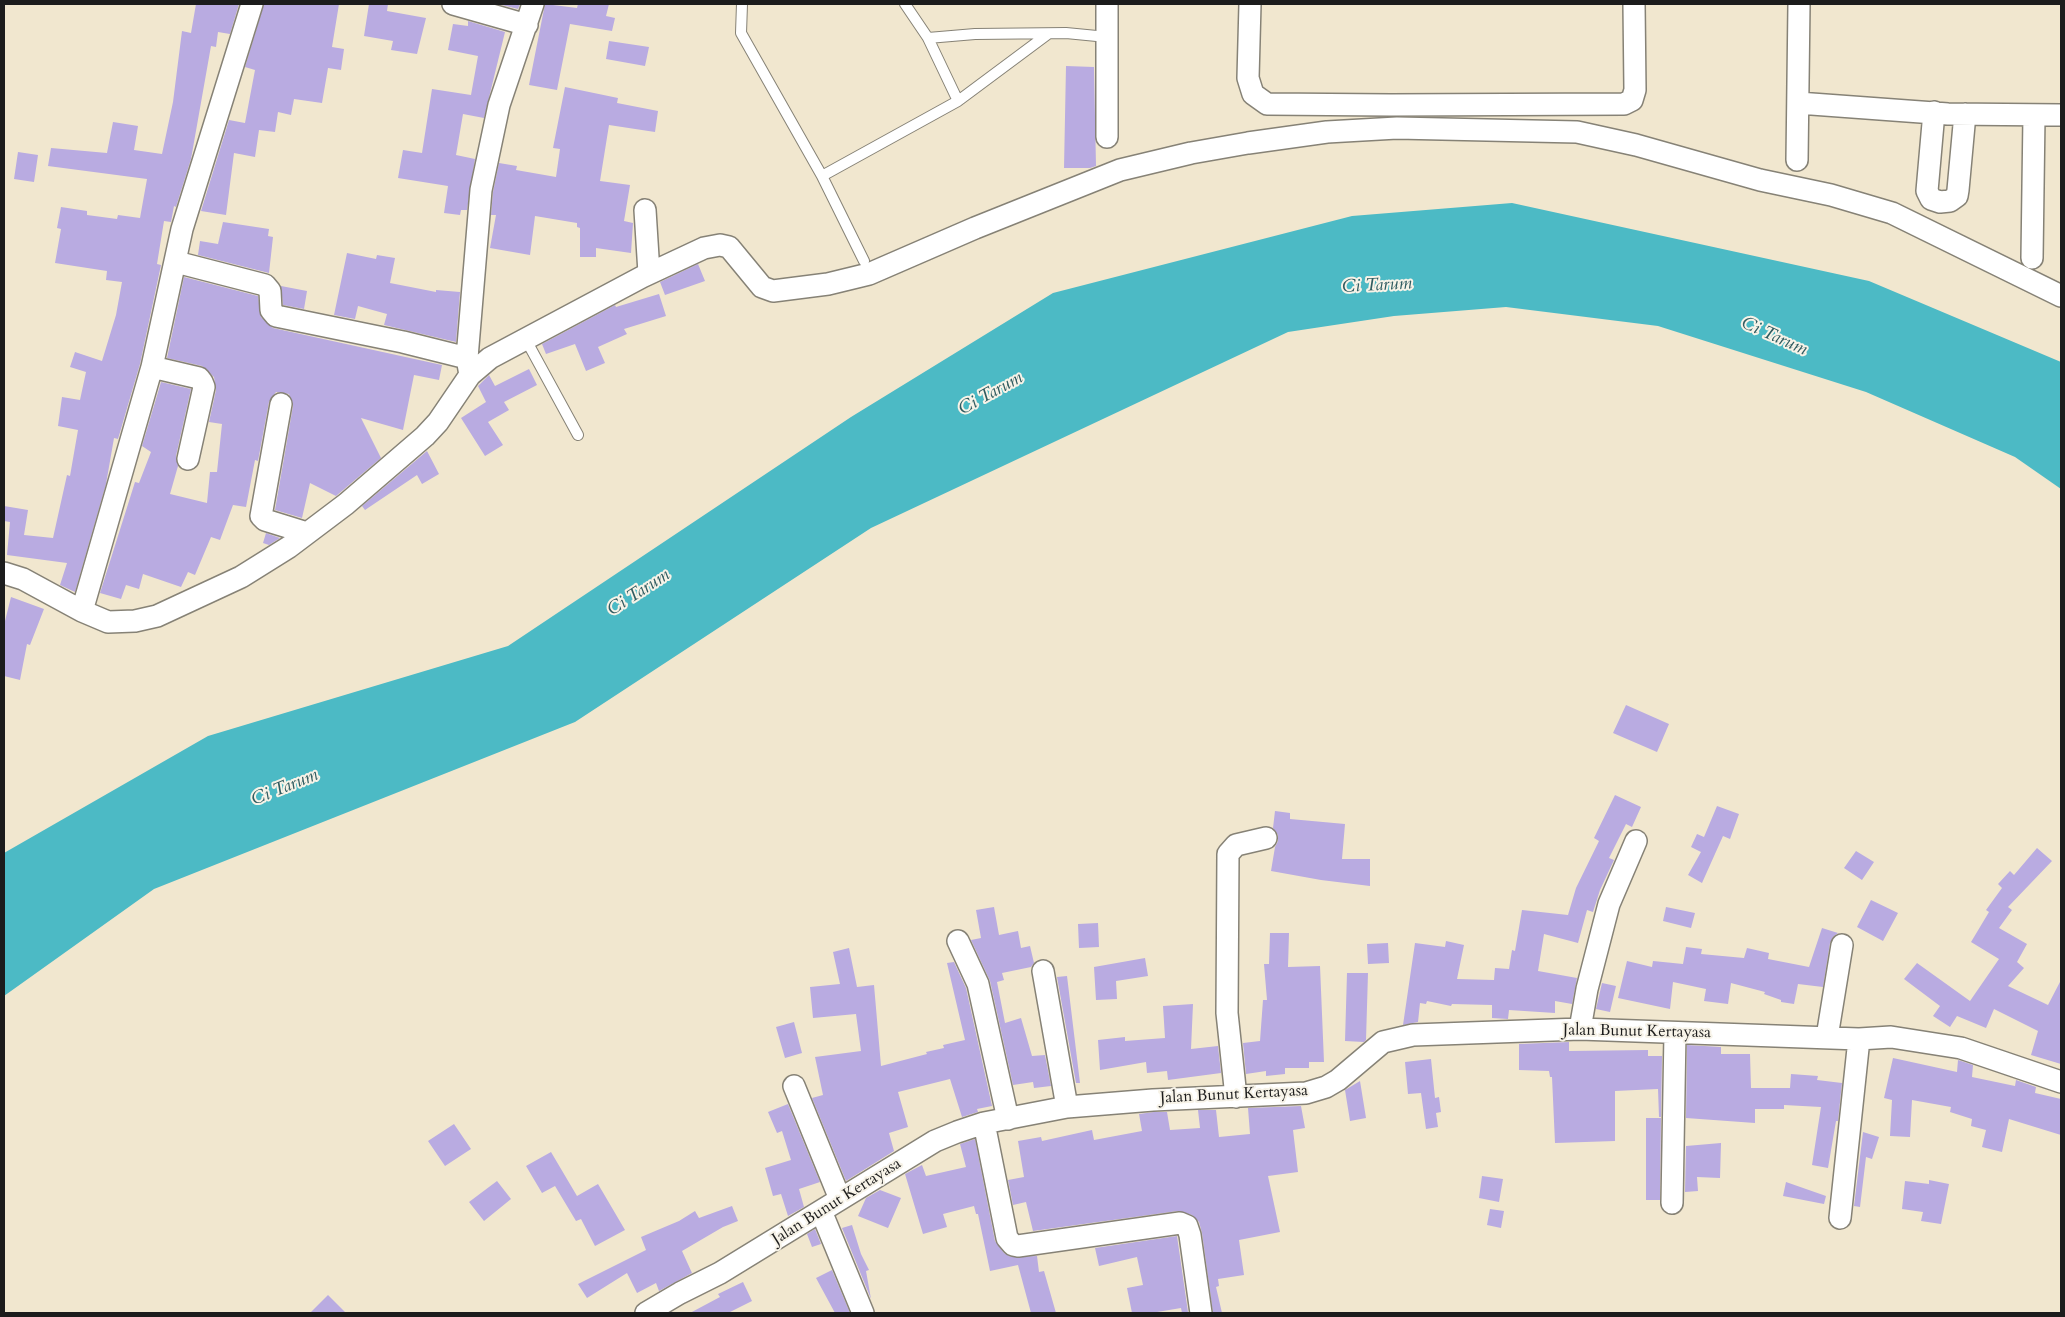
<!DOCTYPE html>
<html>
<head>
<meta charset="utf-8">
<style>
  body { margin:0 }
  #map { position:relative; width:2065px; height:1317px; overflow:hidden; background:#f1e7cf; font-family:Cardo,serif }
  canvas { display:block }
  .frame { position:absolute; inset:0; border:5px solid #1c1c1c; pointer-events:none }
</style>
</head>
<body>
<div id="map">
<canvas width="2065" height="1317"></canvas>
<div class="frame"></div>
</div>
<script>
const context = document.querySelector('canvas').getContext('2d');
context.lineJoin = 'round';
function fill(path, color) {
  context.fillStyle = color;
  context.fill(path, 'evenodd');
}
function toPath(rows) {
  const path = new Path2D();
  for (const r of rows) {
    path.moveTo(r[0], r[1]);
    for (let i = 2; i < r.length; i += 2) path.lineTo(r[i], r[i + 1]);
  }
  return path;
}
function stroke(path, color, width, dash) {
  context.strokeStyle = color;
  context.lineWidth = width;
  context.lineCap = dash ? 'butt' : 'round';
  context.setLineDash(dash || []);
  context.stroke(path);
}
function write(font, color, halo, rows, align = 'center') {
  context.font = font + ' Cardo,serif';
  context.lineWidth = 4;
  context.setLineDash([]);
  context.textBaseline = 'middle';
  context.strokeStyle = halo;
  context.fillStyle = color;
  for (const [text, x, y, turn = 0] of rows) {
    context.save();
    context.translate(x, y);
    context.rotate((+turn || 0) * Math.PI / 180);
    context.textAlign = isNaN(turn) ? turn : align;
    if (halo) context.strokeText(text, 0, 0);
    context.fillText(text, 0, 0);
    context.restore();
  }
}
fill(toPath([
  [1512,203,1869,281,2061,362,2061,489,2015,457,1866,392,1658,326,1506,307,1394,316,1288,332,871,528,575,722,154,889,4,996,4,853,208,736,508,646,851,417,1053,293,1352,216]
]), '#4cbac5');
fill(toPath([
  [196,4,239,4,230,34,218,32,216,47,211,46,191,159,176,207,174,206,171,222,164,221,157,264,161,265,140,364,118,439,114,438,106,484,75,592,60,585,67,563,7,555,10,522,4,521,4,506,28,510,24,535,53,538,67,475,70,476,78,430,58,426,62,397,80,400,86,372,70,367,75,352,102,361,116,315,122,282,106,280,107,271,55,263,61,229,57,228,61,207,87,211,87,215,117,219,118,215,140,218,147,179,48,166,51,148,107,153,113,122,138,126,134,150,162,154,173,102,182,31,191,33],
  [264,4,339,4,332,47,344,49,341,70,328,68,322,103,294,99,291,115,278,112,275,132,259,130,255,157,234,153,226,215,201,211,229,120,245,123,255,70,245,67],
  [369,4,388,4,387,11,426,18,417,54,391,50,393,41,364,36],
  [498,4,520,4,518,9],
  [545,4,577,8,578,4,609,4,606,16,615,18,612,31,570,24,557,90,529,85],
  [468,21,505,32,484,118,463,114,456,155,475,159,467,210,461,210,460,215,444,213,448,186,398,178,403,150,422,153,432,89,471,95,478,56,448,50,453,24,468,26],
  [609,41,649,47,645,66,606,59],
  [1066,66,1094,67,1096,166,1090,168,1064,168],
  [565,87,618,98,617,103,658,111,655,132,609,125,600,181,630,185,624,221,633,223,631,253,596,248,596,257,580,257,580,228,577,227,577,223,535,216,530,255,490,248,496,215,491,215,493,192,499,163,517,166,516,170,556,177,560,149,553,148],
  [18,152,38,155,34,182,14,179],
  [223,222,269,229,268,236,273,237,269,273,198,255,200,241,218,244],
  [347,253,376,259,377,255,395,258,390,283,436,292,436,290,460,292,456,342,384,325,387,314,358,306,355,319,334,315],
  [698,264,705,281,665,295,660,282],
  [184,277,258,296,261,317,273,328,442,365,439,380,414,375,403,430,361,418,381,458,336,496,310,483,302,518,275,510,293,406,289,394,276,392,269,402,258,461,255,460,246,507,233,505,220,540,211,537,195,575,188,572,181,587,143,574,139,589,126,585,121,599,100,593,135,482,139,483,151,452,142,446,161,382,191,389,176,456,178,466,170,494,207,503,210,472,217,472,222,424,209,422,216,390,214,377,202,366,167,358],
  [281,286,307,291,304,309,283,305],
  [659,294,666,316,624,329,627,334,598,347,605,363,586,371,575,344,546,354,542,344,615,305,616,307],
  [529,369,537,385,504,402,509,410,488,422,503,445,485,456,461,418,486,402,478,386,489,375,495,386],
  [427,451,439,474,422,484,417,475,365,510,362,506],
  [266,533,280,538,269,545,263,543],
  [11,597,44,609,30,645,27,644,20,680,4,676,4,625],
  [1626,705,1669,724,1657,752,1613,733],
  [1615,795,1641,807,1632,827,1626,824,1609,858,1614,860,1600,890,1593,912,1587,910,1578,943,1544,934,1538,971,1577,978,1572,1004,1555,1001,1555,1013,1509,1010,1508,1019,1492,1018,1492,1005,1452,1004,1451,1006,1427,1001,1426,1004,1420,1003,1418,1022,1403,1025,1415,943,1445,947,1446,941,1464,945,1457,979,1494,980,1495,968,1509,969,1512,950,1515,951,1522,910,1568,915,1576,888,1599,841,1594,838],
  [1717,806,1739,814,1730,839,1723,836,1702,883,1688,875,1701,852,1691,847,1697,834,1704,837],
  [1275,811,1290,813,1290,819,1345,824,1342,859,1370,859,1370,886,1321,880,1271,871,1275,847,1278,841,1278,835,1273,828],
  [2037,848,2052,861,2008,907,2012,910,1999,928,2027,944,2017,962,2024,968,2008,986,2048,1005,2061,980,2061,1064,2031,1055,2038,1031,1994,1009,1986,1028,1957,1016,1950,1027,1933,1016,1940,1006,1904,979,1917,963,1970,1001,1999,959,1971,942,1989,912,1986,910,2002,888,1998,884,2010,871,2014,875],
  [1856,851,1874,862,1862,880,1844,868],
  [1871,900,1898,913,1883,941,1857,927],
  [994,907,999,935,1018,931,1021,948,1030,946,1034,963,1031,967,1002,973,1004,980,997,982,1005,1023,1021,1018,1032,1056,1045,1055,1051,1086,1034,1088,1033,1082,1013,1085,990,981,971,940,981,938,976,910],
  [1666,907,1695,913,1691,928,1663,921],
  [1098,923,1099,947,1079,948,1078,924],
  [1822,928,1838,933,1833,937,1830,943,1823,987,1798,984,1794,1004,1781,1002,1781,1000,1764,994,1765,992,1731,983,1728,1004,1704,1001,1706,989,1673,982,1670,1009,1618,998,1627,961,1652,967,1653,961,1683,964,1686,947,1702,949,1701,954,1744,958,1747,948,1769,953,1768,959,1809,967],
  [1270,933,1289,933,1288,967,1320,966,1324,1062,1309,1062,1309,1068,1285,1068,1285,1074,1266,1076,1266,1071,1246,1074,1243,1043,1260,1041,1263,1000,1267,1000,1264,964,1269,964],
  [1388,943,1389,963,1368,964,1367,944],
  [849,948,857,987,874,985,881,1066,927,1054,926,1052,944,1048,943,1045,965,1040,947,963,954,962,966,988,992,1106,977,1109,978,1112,962,1117,950,1079,898,1092,908,1127,889,1133,894,1151,846,1181,812,1098,823,1095,815,1057,861,1051,856,1014,813,1018,810,987,840,984,833,952],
  [1145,958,1148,976,1116,981,1117,999,1096,1000,1094,967],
  [1347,973,1368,973,1366,1040,1364,1042,1345,1041],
  [1067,976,1080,1083,1076,1083,1057,977],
  [1602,983,1616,986,1610,1012,1596,1009],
  [1193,1004,1191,1049,1218,1046,1221,1073,1168,1080,1167,1071,1147,1073,1146,1062,1100,1070,1098,1040,1125,1037,1125,1041,1165,1038,1163,1006],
  [794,1022,802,1053,785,1058,776,1027],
  [1569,1042,1569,1051,1648,1050,1648,1056,1662,1056,1661,1117,1659,1117,1658,1089,1615,1091,1615,1141,1555,1143,1552,1077,1550,1077,1549,1071,1519,1070,1519,1044],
  [1687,1045,1721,1047,1721,1054,1750,1054,1751,1088,1790,1088,1791,1074,1818,1076,1817,1080,1842,1083,1838,1121,1836,1121,1828,1168,1812,1165,1821,1107,1784,1105,1784,1109,1755,1109,1755,1123,1686,1118],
  [1893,1058,1957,1072,1958,1060,1973,1065,1972,1077,2015,1086,2016,1080,2036,1087,2035,1093,2061,1099,2061,1135,2009,1119,2002,1152,1982,1147,1986,1130,1971,1126,1972,1119,1950,1112,1951,1107,1912,1100,1910,1137,1890,1136,1892,1100,1884,1098],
  [1431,1059,1435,1098,1439,1097,1441,1112,1436,1113,1438,1127,1426,1129,1421,1093,1408,1094,1405,1062],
  [1360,1081,1366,1118,1350,1121,1345,1090],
  [788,1104,820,1182,799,1189,804,1207,788,1216,781,1194,773,1196,765,1168,791,1160,782,1131,777,1133,768,1112],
  [1301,1106,1305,1128,1293,1130,1298,1172,1268,1176,1280,1232,1239,1240,1244,1275,1218,1279,1219,1286,1216,1287,1222,1313,1213,1313,1202,1233,1199,1222,1192,1215,1178,1211,1033,1231,1026,1202,1013,1205,1008,1180,1024,1177,1018,1141,1041,1137,1042,1141,1092,1130,1094,1140,1142,1131,1139,1114,1154,1112,1167,1112,1170,1130,1200,1128,1198,1110,1216,1110,1219,1137,1250,1134,1248,1108],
  [1646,1118,1661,1118,1660,1200,1646,1200],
  [454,1124,471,1149,445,1166,428,1141],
  [1863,1132,1879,1137,1872,1159,1866,1157,1860,1207,1854,1206],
  [975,1139,995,1241,1004,1253,1011,1257,1037,1256,1039,1272,1044,1271,1056,1313,1031,1313,1018,1265,990,1271,978,1214,976,1214,974,1206,943,1214,947,1227,923,1234,905,1174,922,1165,926,1176,966,1167,960,1144],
  [1721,1143,1720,1178,1697,1177,1698,1191,1685,1192,1686,1146],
  [551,1152,577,1196,598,1184,625,1230,595,1246,581,1219,576,1221,555,1186,542,1193,526,1166],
  [1482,1176,1503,1179,1499,1202,1479,1198],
  [1929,1180,1949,1184,1941,1224,1921,1221,1923,1212,1902,1209,1905,1181,1929,1184],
  [497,1181,511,1199,484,1221,469,1202],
  [1786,1182,1826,1196,1824,1204,1783,1196],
  [880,1190,901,1198,888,1228,858,1216,866,1198],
  [732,1206,738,1221,723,1227,682,1251,692,1273,659,1291,656,1283,637,1293,627,1273,587,1298,578,1284,646,1250,641,1237,679,1221,695,1211,699,1218],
  [1490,1209,1504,1211,1501,1228,1487,1225],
  [852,1225,861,1254,869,1270,866,1271,871,1299,842,1228],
  [815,1229,821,1244,812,1247,807,1234],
  [1177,1236,1188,1312,1182,1313,1181,1308,1151,1313,1132,1313,1127,1288,1143,1285,1137,1257,1099,1266,1095,1248],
  [832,1270,850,1313,835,1313,816,1278],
  [743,1282,752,1301,728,1313,690,1313,720,1297,718,1294],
  [328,1295,346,1313,310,1313]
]), '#b9abe1');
const lane = toPath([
  [742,4,741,33,822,176,864,261],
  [905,4,928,38,958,101],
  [928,38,975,34,1066,33,1107,37],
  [822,176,958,101,1048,34],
  [525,338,578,435]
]);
const street = toPath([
  [453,4,527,25],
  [1107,4,1107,137],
  [1250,4,1248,78,1253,94,1267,104,1391,105,1624,104,1632,100,1635,90,1634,4],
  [1798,103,1948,114,2061,115],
  [1934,112,1927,191,1931,199,1940,202,1950,201,1957,196,1958,190,1965,114],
  [1797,160,1799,4],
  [645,210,649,273],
  [2032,258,2034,116],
  [176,262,265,285,270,291,271,310,276,316,403,342,467,358],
  [152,367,199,378,202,382,204,387,188,459],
  [470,375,467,358,481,190,499,105,533,4],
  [281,404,261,516,265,520,307,533],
  [4,573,23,579,82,611,108,622,135,621,157,616,241,577,289,547,346,504,425,436,438,422,470,375,490,358,642,277,704,248,720,245,729,247,762,287,773,291,828,284,869,274,975,228,1120,170,1191,153,1248,143,1327,132,1397,128,1577,132,1636,145,1760,180,1831,195,1892,213,2061,296],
  [82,611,152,367,182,229,252,4],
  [958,941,978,984,1008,1119],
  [1043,971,1067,1107],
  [1580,1029,1587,989,1609,904,1636,841],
  [1827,1037,1842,945],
  [794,1086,840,1199],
  [1236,1097,1227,1013,1228,854,1236,845,1266,838],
  [984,1123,1007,1238,1013,1245,1018,1246,1180,1223,1187,1226,1190,1235,1201,1313],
  [1672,1203,1675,1033],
  [821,1211,863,1313],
  [1840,1218,1859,1039],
  [646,1313,680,1293,720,1273,935,1141,957,1132,984,1123,1067,1107,1153,1100,1306,1093,1326,1087,1338,1080,1383,1042,1413,1035,1580,1029,1859,1039,1891,1037,1961,1048,2061,1082]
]);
stroke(lane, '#868276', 12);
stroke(street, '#868276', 24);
stroke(lane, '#fff', 10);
stroke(street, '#fff', 21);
write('16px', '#1c1c1c', '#f7f3e8', [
  ["Jalan Bunut Kertayasa",1637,1032,1],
  ["Jalan Bunut Kertayasa",1234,1095,-3],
  ["Jalan Bunut Kertayasa",837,1202,-32]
]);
write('italic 18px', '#2f5b60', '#f7f3e8', [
  ["Ci Tarum",1377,286,-3],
  ["Ci Tarum",1774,337,24],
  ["Ci Tarum",991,394,-29],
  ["Ci Tarum",639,593,-33],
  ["Ci Tarum",285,788,-22]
]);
</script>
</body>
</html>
